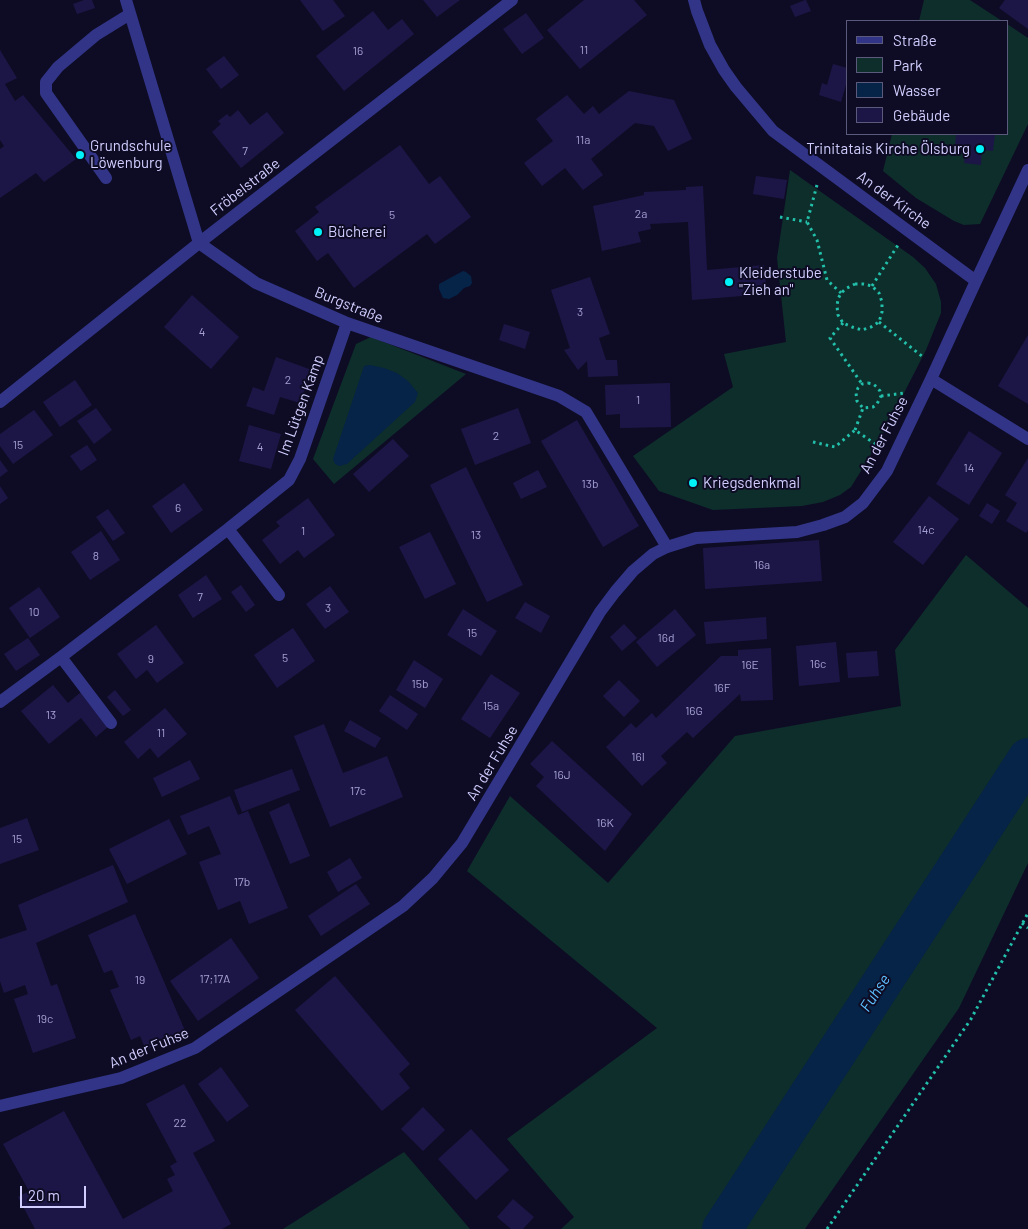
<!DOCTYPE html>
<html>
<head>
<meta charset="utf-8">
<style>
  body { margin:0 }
  #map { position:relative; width:1028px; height:1229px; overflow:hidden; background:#0e0c24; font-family:Barlow,sans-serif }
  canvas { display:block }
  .legend { position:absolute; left:846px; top:20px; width:162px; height:115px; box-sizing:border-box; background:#0e0c24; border:1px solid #5c5a7c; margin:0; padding:6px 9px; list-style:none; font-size:15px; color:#d1ceff }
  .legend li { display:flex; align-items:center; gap:10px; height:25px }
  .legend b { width:25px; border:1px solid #5c5a7c }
  .scale { position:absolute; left:20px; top:1186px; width:66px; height:22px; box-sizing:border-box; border:2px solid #d1ceff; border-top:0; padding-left:6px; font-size:15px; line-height:18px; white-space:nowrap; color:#d1ceff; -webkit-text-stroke:4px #0e0c24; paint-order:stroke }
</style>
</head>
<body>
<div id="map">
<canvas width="1028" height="1229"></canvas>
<ul class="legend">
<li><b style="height:6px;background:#323488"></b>Straße</li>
<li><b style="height:14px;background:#0e2e2b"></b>Park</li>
<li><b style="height:14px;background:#062348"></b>Wasser</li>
<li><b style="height:14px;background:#1c1647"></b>Gebäude</li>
</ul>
<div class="scale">20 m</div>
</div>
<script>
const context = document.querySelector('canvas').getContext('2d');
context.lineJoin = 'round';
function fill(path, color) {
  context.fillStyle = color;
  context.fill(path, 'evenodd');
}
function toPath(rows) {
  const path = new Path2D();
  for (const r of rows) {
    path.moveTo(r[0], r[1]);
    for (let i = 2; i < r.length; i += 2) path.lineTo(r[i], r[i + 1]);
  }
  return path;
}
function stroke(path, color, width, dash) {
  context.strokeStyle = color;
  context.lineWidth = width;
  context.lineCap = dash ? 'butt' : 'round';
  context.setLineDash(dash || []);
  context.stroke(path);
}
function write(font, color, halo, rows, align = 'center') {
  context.font = font + ' Barlow,sans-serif';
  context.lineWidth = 4;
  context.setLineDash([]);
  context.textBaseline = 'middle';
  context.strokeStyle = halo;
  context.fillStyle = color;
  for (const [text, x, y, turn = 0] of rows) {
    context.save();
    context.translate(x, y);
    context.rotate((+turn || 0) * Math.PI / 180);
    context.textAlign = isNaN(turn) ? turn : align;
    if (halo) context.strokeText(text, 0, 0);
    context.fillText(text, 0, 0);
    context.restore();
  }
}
fill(toPath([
  [924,0,970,0,1002,21,919,21],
  [1007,24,1028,38,1028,124,980,224,964,225,954,221,916,198,883,171,892,134,1007,134],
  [790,170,913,257,925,268,936,284,941,302,941,313,926,350,880,440,851,487,840,495,823,502,802,506,713,510,659,491,633,456,733,387,724,354,786,342,777,258],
  [371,337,466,374,334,484,313,459,356,344],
  [966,555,1028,608,1028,863,959,1008,805,1229,561,1229,574,1217,507,1139,657,1028,467,871,510,796,608,883,735,736,901,706,895,650],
  [404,1152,470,1229,283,1229]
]), '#0e2e2b');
fill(toPath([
  [463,271,466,272,471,276,472,283,470,286,464,288,457,295,449,299,443,298,439,289,439,284],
  [370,365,384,368,397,373,408,381,418,393,415,402,347,464,339,466,335,464,333,459,364,366]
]), '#062348');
stroke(toPath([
  [722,1229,1028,758]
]), '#062348', 40);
fill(toPath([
  [84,0,92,0,95,8,77,14,73,4],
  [300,0,333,0,345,16,323,31],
  [423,0,460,0,437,17],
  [584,0,634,0,647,15,580,69,547,30],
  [805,0,806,0,811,11,795,17,790,6],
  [1005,0,1028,0,1028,29,999,8],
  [373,11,388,30,402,19,414,34,344,91,316,56],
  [526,13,544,38,522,54,503,29],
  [0,50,17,78,5,84,15,101,23,95,76,159,44,182,36,173,0,198,0,149,4,146,0,140],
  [224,56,239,75,221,89,206,69],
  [833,64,847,68,847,81,841,102,819,95,822,83,827,85],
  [629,91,674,100,692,139,668,151,654,126,635,123,591,159,603,175,583,190,565,168,542,186,524,163,553,141,536,119,567,95,584,114,593,106,599,114],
  [238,110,250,125,267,112,284,133,241,168,212,132,221,124,218,121,227,114,230,117],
  [956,134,995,134,993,151,982,150,981,165,964,163,966,148,955,147],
  [400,145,429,184,440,176,471,217,435,244,427,234,354,288,328,253,317,261,295,231,319,212,315,207],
  [756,176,787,180,784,199,753,194],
  [703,186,707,270,764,265,767,294,692,300,688,222,650,224,651,229,638,232,641,242,602,251,593,206,644,195,644,192,686,190,686,187],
  [590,277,610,334,599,338,606,360,617,360,618,376,588,377,587,361,578,370,564,350,570,348,551,290],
  [192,295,239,337,211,369,164,327],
  [504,324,530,332,525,349,499,340],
  [1028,335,1028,404,998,386],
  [276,357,312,370,300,403,280,397,274,415,246,406,253,387,264,391],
  [75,380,92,405,60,427,43,402],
  [670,383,671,427,620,428,620,414,606,415,605,385],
  [96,408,112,430,94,444,77,421],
  [518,408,531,443,475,465,461,429],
  [34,410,53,435,13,464,0,446,0,434],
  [577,420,639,526,603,547,541,441],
  [249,425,281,434,271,469,239,461],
  [969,431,1002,453,969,505,936,484],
  [393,439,409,456,369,492,353,474],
  [87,445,97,460,81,471,70,456],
  [1028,458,1028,530,1026,533,1006,521,1017,503,1005,495],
  [0,460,8,471,0,477],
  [466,467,523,585,487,602,430,485],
  [538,470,547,487,521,499,513,483],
  [184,483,203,510,171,533,152,506],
  [0,486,8,498,0,504],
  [929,496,959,519,923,565,893,542],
  [308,498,335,535,304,558,298,550,280,564,262,540,280,526,276,522],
  [987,503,1000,511,992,524,979,516],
  [108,509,125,533,113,541,96,517],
  [101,531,120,560,90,580,71,552],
  [430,532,456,584,425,599,399,547],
  [819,540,822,581,705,589,703,548],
  [206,575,222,599,193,618,178,595],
  [241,585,255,605,246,612,231,592],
  [330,586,349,612,325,629,306,604],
  [39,587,60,617,30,638,9,608],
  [525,602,550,616,541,633,515,618],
  [463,609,497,631,481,656,447,635],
  [675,609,696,635,657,667,636,642],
  [766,617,767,639,706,644,704,622],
  [624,624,637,638,622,651,610,637],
  [156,625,184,663,157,683,147,670,136,679,117,654],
  [293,628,315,661,277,688,254,655],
  [28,638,40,655,16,671,4,654],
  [836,642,840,682,799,686,796,646],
  [771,648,773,700,741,701,740,694,693,738,687,732,661,756,667,763,642,786,606,747,631,723,636,728,652,713,656,718,721,656,738,656,738,650],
  [877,651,879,676,848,678,846,653],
  [414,660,443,679,425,708,396,690],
  [491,674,520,693,490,738,461,719],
  [619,680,640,701,624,717,603,696],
  [53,685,68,703,81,692,109,726,96,737,81,718,49,744,21,711],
  [115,690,131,710,123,716,107,697],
  [390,695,418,714,407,730,379,711],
  [165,708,187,734,158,758,150,748,138,759,124,742],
  [350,720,381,738,375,748,344,731],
  [324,724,343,773,387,756,403,797,330,827,294,736],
  [552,741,632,814,605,851,536,786,544,777,530,764],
  [190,760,200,779,162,797,153,778],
  [292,769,300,790,242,812,234,790],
  [230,796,238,815,248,811,288,908,249,924,240,901,218,910,199,862,221,854,209,826,188,835,180,816],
  [289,803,310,856,290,864,269,812],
  [27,818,39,850,0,864,0,828],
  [169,819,187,854,127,884,109,849],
  [350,858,362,878,338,892,327,872],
  [113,865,128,902,36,943,51,986,57,984,76,1038,33,1053,14,999,28,994,25,985,4,993,0,981,0,939,27,930,18,905],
  [356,884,370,904,321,936,308,916],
  [135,914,186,1033,146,1050,140,1036,131,1040,110,990,119,987,112,970,104,973,88,935],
  [231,938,259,978,198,1021,170,981],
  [335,976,410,1064,399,1074,410,1088,382,1111,295,1010],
  [221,1067,249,1106,227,1122,198,1084],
  [184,1084,215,1141,193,1153,231,1224,222,1229,35,1229,18,1197,29,1191,3,1144,64,1111,123,1219,173,1191,167,1179,175,1175,170,1166,177,1162,146,1104],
  [423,1107,445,1130,423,1151,401,1129],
  [471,1129,509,1170,476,1200,438,1159],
  [513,1199,534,1217,523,1229,511,1229,497,1217]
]), '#1c1647');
stroke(toPath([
  [817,185,807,222,817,240,827,280,841,293],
  [780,217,807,222],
  [855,284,863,284,872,286,879,293,882,302,882,312,879,322,871,327,862,330,852,327,843,323,838,315,837,306,838,299,841,293,847,288,855,284],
  [872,286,898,245],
  [879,322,923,357],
  [843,323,830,338,862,384],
  [868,383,873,384,877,387,880,391,881,396,877,404,873,407,863,408,857,401,856,393,858,388,862,384,868,383],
  [881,396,905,393],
  [855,430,863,408],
  [813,442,835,447,855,430,881,448],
  [1022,923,1028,928],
  [827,1229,971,1019,1028,913]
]), '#22c0ab', 3, [2.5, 4]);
stroke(toPath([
  [126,0,199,243,256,283,347,323,559,396,586,412,667,547],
  [694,0,697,11,710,45,724,70,736,87,773,131,976,281],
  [106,178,46,93,46,82,58,67,96,35,130,14],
  [931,379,1028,439],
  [0,402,199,243,512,0],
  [228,529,279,595],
  [61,657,111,723],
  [0,702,61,657,228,529,289,480,300,459,347,323],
  [0,1106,121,1078,195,1048,403,906,433,878,462,843,600,612,615,592,633,571,653,554,667,547,696,538,797,532,823,525,845,517,863,503,887,471,931,379,976,281,1028,170]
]), '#323488', 12);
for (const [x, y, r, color] of [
  [980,149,5,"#00f2f9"],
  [80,155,5,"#00f2f9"],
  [318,232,5,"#00f2f9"],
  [729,282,5,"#00f2f9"],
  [693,483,5,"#00f2f9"]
]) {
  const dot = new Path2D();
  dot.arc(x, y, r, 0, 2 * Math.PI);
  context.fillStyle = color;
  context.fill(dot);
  stroke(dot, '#0e0c24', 2);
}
write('12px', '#a4a0d1', null, [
  ["11",584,50],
  ["16",358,51],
  ["11a",583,140],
  ["7",245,151],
  ["2a",641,214],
  ["5",392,215],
  ["3",580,312],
  ["4",202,332],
  ["2",288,380],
  ["1",638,400],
  ["2",496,436],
  ["15",18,445],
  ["4",260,447],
  ["14",969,468],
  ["13b",590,484],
  ["6",178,508],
  ["14c",926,530],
  ["1",303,531],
  ["13",476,535],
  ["8",96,556],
  ["16a",762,565],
  ["7",200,597],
  ["3",328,608],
  ["10",34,612],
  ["15",472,633],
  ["16d",666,638],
  ["5",285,658],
  ["9",151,659],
  ["16c",818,664],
  ["16E",750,665],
  ["15b",420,684],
  ["16F",722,688],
  ["15a",491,706],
  ["16G",694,711],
  ["13",51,715],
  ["11",161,733],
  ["16I",638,757],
  ["16J",562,775],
  ["17c",358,791],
  ["16K",605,823],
  ["15",17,839],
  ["17b",242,882],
  ["17;17A",215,979],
  ["19",140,980],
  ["19c",45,1019],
  ["22",180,1123]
]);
write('15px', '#d1ceff', '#0e0c24', [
  ["Grundschule",90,146],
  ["Löwenburg",90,163],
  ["Trinitatais Kirche Ölsburg",970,149,"right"],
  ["Bücherei",328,232],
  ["Kleiderstube",739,273],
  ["\"Zieh an\"",739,290],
  ["Kriegsdenkmal",703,483]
], 'left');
write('15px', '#d1ceff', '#0e0c24', [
  ["Fröbelstraße",245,187,-38],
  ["An der Kirche",894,200,36],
  ["Burgstraße",349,305,22],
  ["Im Lütgen Kamp",301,405,-70],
  ["An der Fuhse",884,435,-62],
  ["An der Fuhse",492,763,-59],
  ["An der Fuhse",149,1048,-22]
]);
write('italic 16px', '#5cbfff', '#0e0c24', [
  ["Fuhse",875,993,-57]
]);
</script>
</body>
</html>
